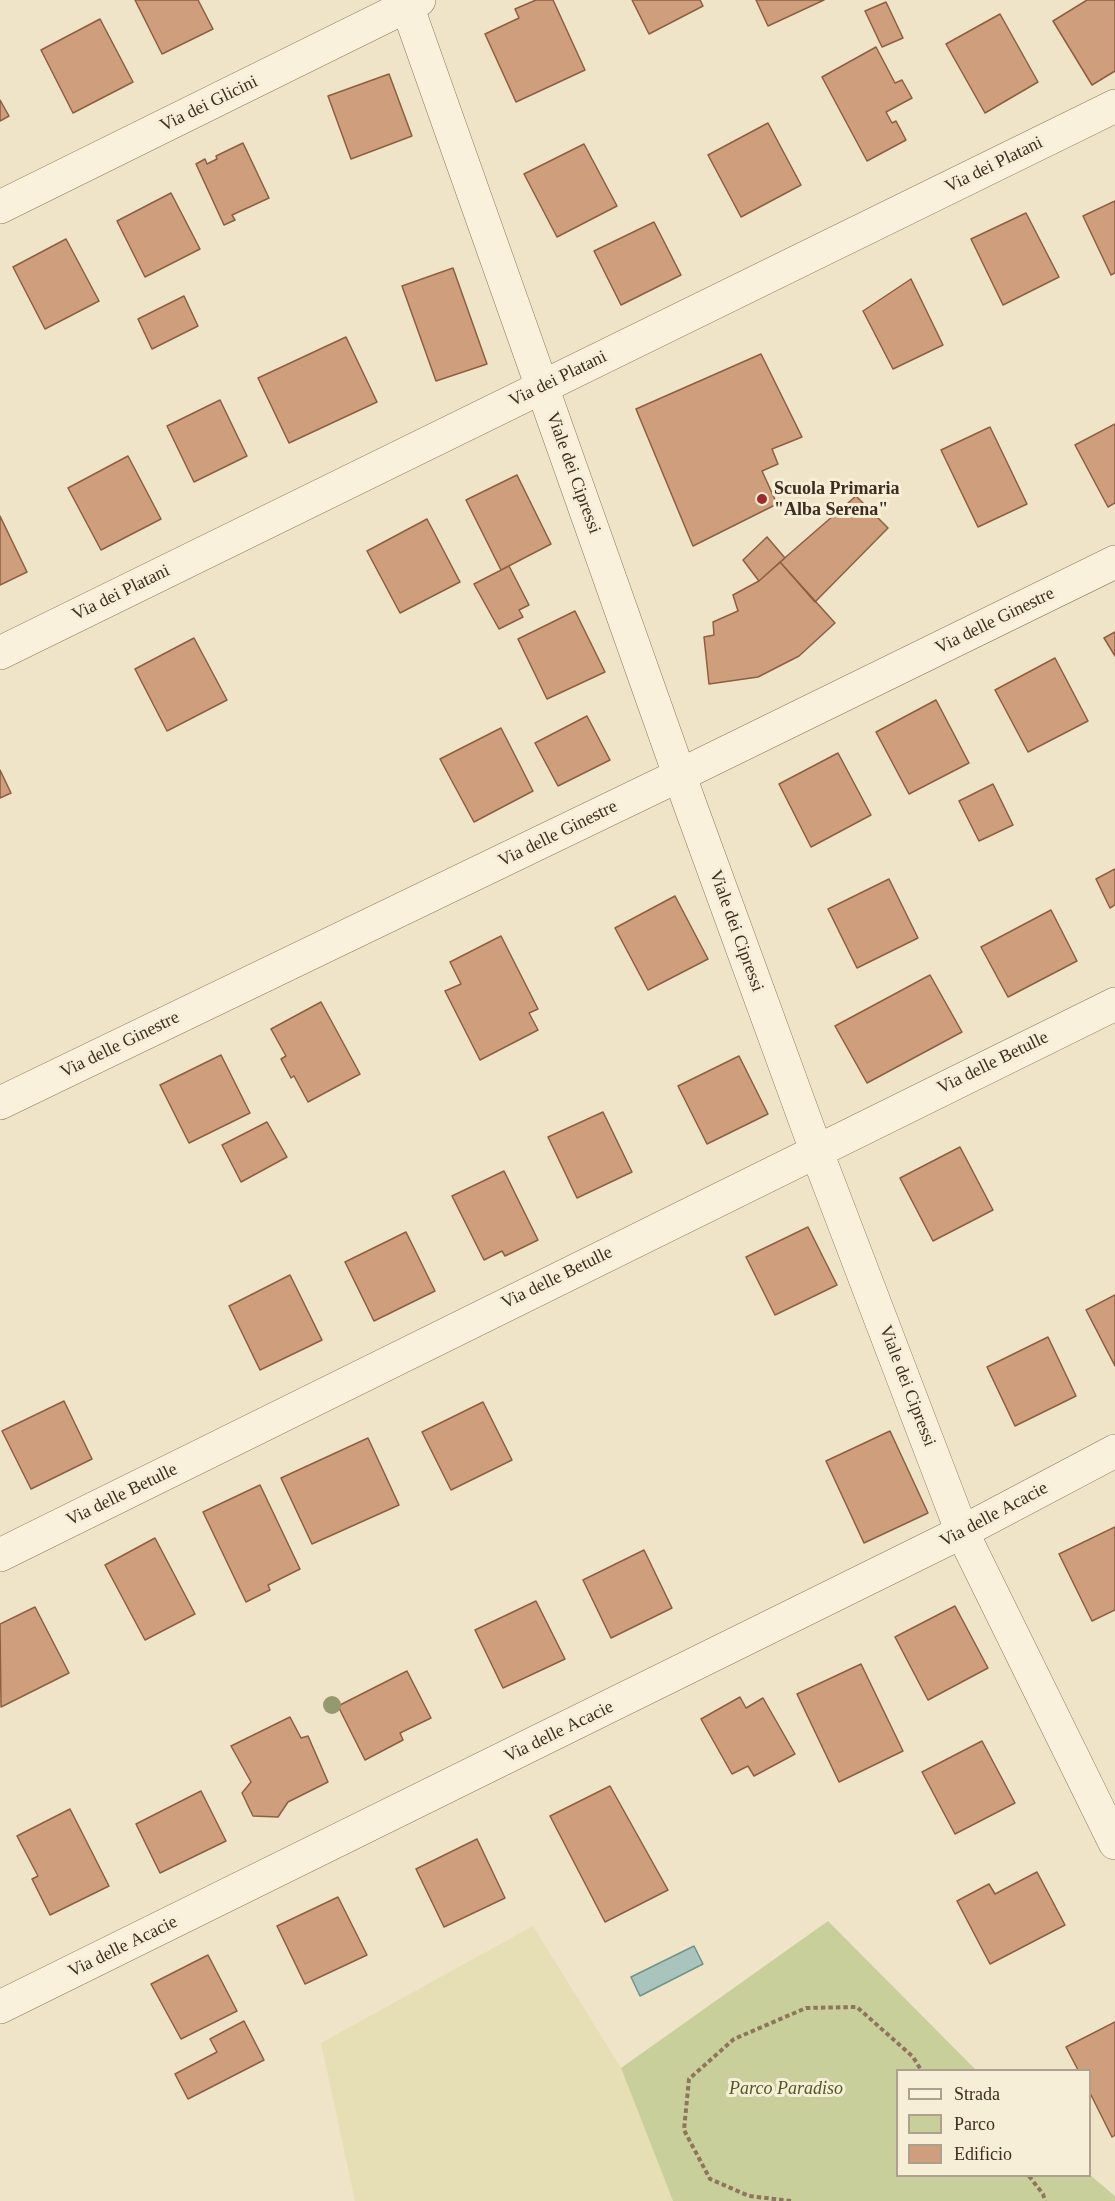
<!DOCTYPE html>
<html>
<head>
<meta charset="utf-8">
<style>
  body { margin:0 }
  #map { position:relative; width:1115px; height:2201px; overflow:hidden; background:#f0e4c8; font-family:"Times New Roman",serif }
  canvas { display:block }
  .legend { position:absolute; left:896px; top:2069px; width:195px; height:108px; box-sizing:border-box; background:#f7eed8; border:2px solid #ada18e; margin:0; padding:8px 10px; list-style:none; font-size:18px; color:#3d2e20 }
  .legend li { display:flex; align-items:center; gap:12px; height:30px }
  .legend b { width:30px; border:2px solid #ada18e }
</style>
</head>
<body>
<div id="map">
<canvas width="1115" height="2201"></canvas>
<ul class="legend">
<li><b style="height:8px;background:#faf1dc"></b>Strada</li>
<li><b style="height:16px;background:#c9cf9b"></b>Parco</li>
<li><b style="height:16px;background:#cf9f7d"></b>Edificio</li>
</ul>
</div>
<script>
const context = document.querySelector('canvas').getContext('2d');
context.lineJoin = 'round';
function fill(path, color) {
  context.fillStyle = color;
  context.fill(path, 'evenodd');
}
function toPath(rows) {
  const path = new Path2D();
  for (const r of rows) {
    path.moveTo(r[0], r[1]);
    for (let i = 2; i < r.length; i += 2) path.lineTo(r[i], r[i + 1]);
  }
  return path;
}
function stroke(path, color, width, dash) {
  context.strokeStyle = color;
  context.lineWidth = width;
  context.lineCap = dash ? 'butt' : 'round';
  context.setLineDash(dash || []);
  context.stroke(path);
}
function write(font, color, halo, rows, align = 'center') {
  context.font = font + ' "Times New Roman",serif';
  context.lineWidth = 6;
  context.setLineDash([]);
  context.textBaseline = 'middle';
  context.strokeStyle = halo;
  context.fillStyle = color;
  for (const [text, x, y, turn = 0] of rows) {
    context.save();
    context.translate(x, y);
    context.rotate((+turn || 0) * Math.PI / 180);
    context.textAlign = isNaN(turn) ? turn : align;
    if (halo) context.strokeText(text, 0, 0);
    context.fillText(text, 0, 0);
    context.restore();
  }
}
fill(toPath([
  [533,1926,621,2068,673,2201,355,2201,321,2043]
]), '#e6deb5');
fill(toPath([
  [828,1921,976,2070,898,2070,898,2176,1090,2175,1115,2196,1115,2201,673,2201,621,2068]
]), '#c9cf9b');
const water = toPath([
  [694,1946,703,1964,640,1996,631,1977,694,1946]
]);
fill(water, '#a9c4bc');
stroke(water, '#6f938a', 1.5);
const building = toPath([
  [135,0,198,0,213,29,162,54,135,0],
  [536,0,553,0,585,70,516,102,485,34,519,18,515,9,536,0],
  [632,0,700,0,703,6,649,34,632,0],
  [756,0,824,0,768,26,756,0],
  [1087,0,1115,0,1115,71,1092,85,1053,21,1087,0],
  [886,2,903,38,882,47,865,11,886,2],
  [1000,14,1038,82,985,113,946,44,1000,14],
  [100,19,133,82,73,113,41,50,100,19],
  [876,47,895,83,902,80,912,98,886,112,892,123,896,121,906,140,867,161,822,77,876,47],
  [389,74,412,136,351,159,328,96,389,74],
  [0,100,9,116,0,121,0,100],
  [768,123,801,185,741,217,708,155,768,123],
  [243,143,269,198,232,215,235,220,224,225,196,164,205,159,207,164,217,159,216,156,243,143],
  [584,144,617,206,557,237,524,174,584,144],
  [171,193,200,249,145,277,117,221,171,193],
  [1115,201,1115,273,1111,275,1083,216,1115,201],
  [1026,213,1059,277,1003,305,971,239,1026,213],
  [654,222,681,275,621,305,594,251,654,222],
  [66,239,99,301,45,329,13,267,66,239],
  [453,268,487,364,436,381,402,286,453,268],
  [911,279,943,345,893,369,863,311,911,279],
  [184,296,198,326,152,349,138,319,184,296],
  [346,337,377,402,289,443,258,378,346,337],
  [761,354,802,437,772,449,778,464,762,471,777,504,693,546,636,409,761,354],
  [220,400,247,456,194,482,167,426,220,400],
  [1115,424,1115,503,1108,507,1075,445,1115,424],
  [990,427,1027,504,978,527,941,450,990,427],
  [128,456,161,519,101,550,68,488,128,456],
  [517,475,551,544,501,570,466,500,517,475],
  [856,496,888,528,815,602,780,562,856,496],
  [0,516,27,572,0,585,0,516],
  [427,519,460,582,400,613,367,551,427,519],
  [767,537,785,558,759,581,743,560,767,537],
  [780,562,835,623,799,656,758,677,709,684,704,637,714,635,713,622,738,611,733,595,759,581,780,562],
  [509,566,529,605,519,610,523,617,499,629,474,584,509,566],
  [575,611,605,672,547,699,518,639,575,611],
  [1115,632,1115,656,1104,638,1115,632],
  [194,638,227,700,167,731,135,669,194,638],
  [1055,658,1088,721,1028,752,995,690,1055,658],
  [936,700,969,763,909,794,876,732,936,700],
  [587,716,610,760,558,786,535,743,587,716],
  [501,728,533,791,474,822,440,759,501,728],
  [838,753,871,815,811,847,779,784,838,753],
  [0,770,11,793,0,798,0,770],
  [993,784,1013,825,979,841,959,801,993,784],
  [1115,869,1115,905,1110,908,1096,879,1115,869],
  [889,879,918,938,857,968,828,909,889,879],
  [675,896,708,959,648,990,615,928,675,896],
  [1051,910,1077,961,1008,997,981,947,1051,910],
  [501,936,538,1009,529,1013,538,1030,480,1060,445,991,461,984,450,962,501,936],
  [930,975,962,1032,867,1083,835,1026,930,975],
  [321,1002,360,1074,308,1102,294,1076,291,1078,281,1059,286,1056,271,1029,321,1002],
  [221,1055,250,1113,189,1143,160,1085,221,1055],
  [739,1056,768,1114,707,1144,678,1086,739,1056],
  [603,1112,632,1172,577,1198,548,1137,603,1112],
  [267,1122,287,1157,241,1182,222,1145,267,1122],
  [960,1147,993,1210,933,1241,900,1178,960,1147],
  [504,1171,538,1240,505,1256,502,1251,484,1260,452,1196,504,1171],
  [808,1227,837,1285,775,1315,746,1257,808,1227],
  [406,1232,435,1291,374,1321,345,1262,406,1232],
  [290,1275,322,1340,260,1370,229,1306,290,1275],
  [1115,1295,1115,1366,1086,1310,1115,1295],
  [1048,1337,1076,1396,1015,1426,987,1367,1048,1337],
  [64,1401,92,1459,31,1489,2,1431,64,1401],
  [483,1402,512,1460,451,1490,422,1432,483,1402],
  [890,1431,928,1513,864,1543,826,1461,890,1431],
  [368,1438,399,1505,312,1544,281,1478,368,1438],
  [260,1485,300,1569,268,1585,270,1590,246,1602,203,1512,260,1485],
  [1115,1527,1115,1610,1092,1621,1059,1554,1115,1527],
  [155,1538,195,1614,145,1640,105,1565,155,1538],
  [644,1550,672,1608,611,1638,583,1580,644,1550],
  [536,1601,565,1659,503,1688,475,1630,536,1601],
  [955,1606,988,1668,928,1700,895,1637,955,1606],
  [35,1607,69,1673,1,1707,0,1624,35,1607],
  [861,1664,903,1751,839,1782,797,1694,861,1664],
  [407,1671,431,1718,400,1733,403,1740,365,1760,338,1706,407,1671],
  [740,1697,746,1708,763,1698,795,1754,754,1776,748,1766,732,1774,701,1719,740,1697],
  [290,1717,301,1738,308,1736,328,1782,288,1802,278,1817,253,1816,242,1793,251,1782,231,1746,290,1717],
  [982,1741,1015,1803,955,1834,922,1772,982,1741],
  [610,1786,668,1890,605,1922,550,1816,610,1786],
  [201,1791,226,1841,160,1873,136,1824,201,1791],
  [70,1809,109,1886,50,1915,32,1879,38,1876,17,1836,70,1809],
  [477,1839,505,1898,444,1927,416,1869,477,1839],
  [1037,1872,1065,1925,990,1964,957,1901,989,1884,995,1894,1037,1872],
  [338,1897,367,1955,305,1984,277,1926,338,1897],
  [208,1955,237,2011,181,2039,151,1984,208,1955],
  [244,2021,264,2060,188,2099,175,2074,217,2052,210,2039,244,2021],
  [1115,2022,1115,2135,1112,2137,1090,2093,1090,2070,1078,2070,1066,2047,1115,2022]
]);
fill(building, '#cf9f7d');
stroke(building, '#8d5f41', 1.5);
const street = toPath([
  [405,0,689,802,816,1150,962,1532,1115,1843],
  [0,207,419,0],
  [0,653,1115,106],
  [0,1103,680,775,1115,562],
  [0,1555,1115,1004],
  [0,2007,962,1532,1115,1451]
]);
stroke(street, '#8d765c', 34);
stroke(toPath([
  [1029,2176,1043,2194,1045,2201],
  [791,2201,749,2196,710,2179,684,2130,689,2079,734,2039,806,2008,857,2007,913,2057,921,2070]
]), '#8d765c', 4, [4.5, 3]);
stroke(street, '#faf1dc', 33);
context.fillStyle = '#96986f';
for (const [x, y] of [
  [332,1705]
]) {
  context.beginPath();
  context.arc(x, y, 9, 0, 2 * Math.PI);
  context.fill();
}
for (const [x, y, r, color] of [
  [762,499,6,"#9e2a2b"]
]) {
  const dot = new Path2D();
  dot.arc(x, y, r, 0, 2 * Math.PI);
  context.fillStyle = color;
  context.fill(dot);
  stroke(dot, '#f7eed8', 2);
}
write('18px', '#3d2e20', '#f7eed8', [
  ["Via dei Glicini",209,104,-26],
  ["Via dei Platani",994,165,-26],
  ["Via dei Platani",558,379,-26],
  ["Viale dei Cipressi",573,473,70],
  ["Via dei Platani",121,593,-26],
  ["Via delle Ginestre",995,621,-26],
  ["Via delle Ginestre",558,834,-26],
  ["Viale dei Cipressi",736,931,70],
  ["Via delle Ginestre",120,1045,-26],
  ["Via delle Betulle",993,1063,-26],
  ["Via delle Betulle",557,1278,-26],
  ["Viale dei Cipressi",907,1386,69],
  ["Via delle Betulle",122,1495,-26],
  ["Via delle Acacie",994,1515,-28],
  ["Via delle Acacie",559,1732,-26],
  ["Via delle Acacie",123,1947,-26]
]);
write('bold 18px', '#3d2e20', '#f7eed8', [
  ["Scuola Primaria",774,489],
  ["\"Alba Serena\"",774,510]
], 'left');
write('italic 18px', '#4d5a26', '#f7eed8', [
  ["Parco Paradiso",786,2089]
]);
</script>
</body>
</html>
